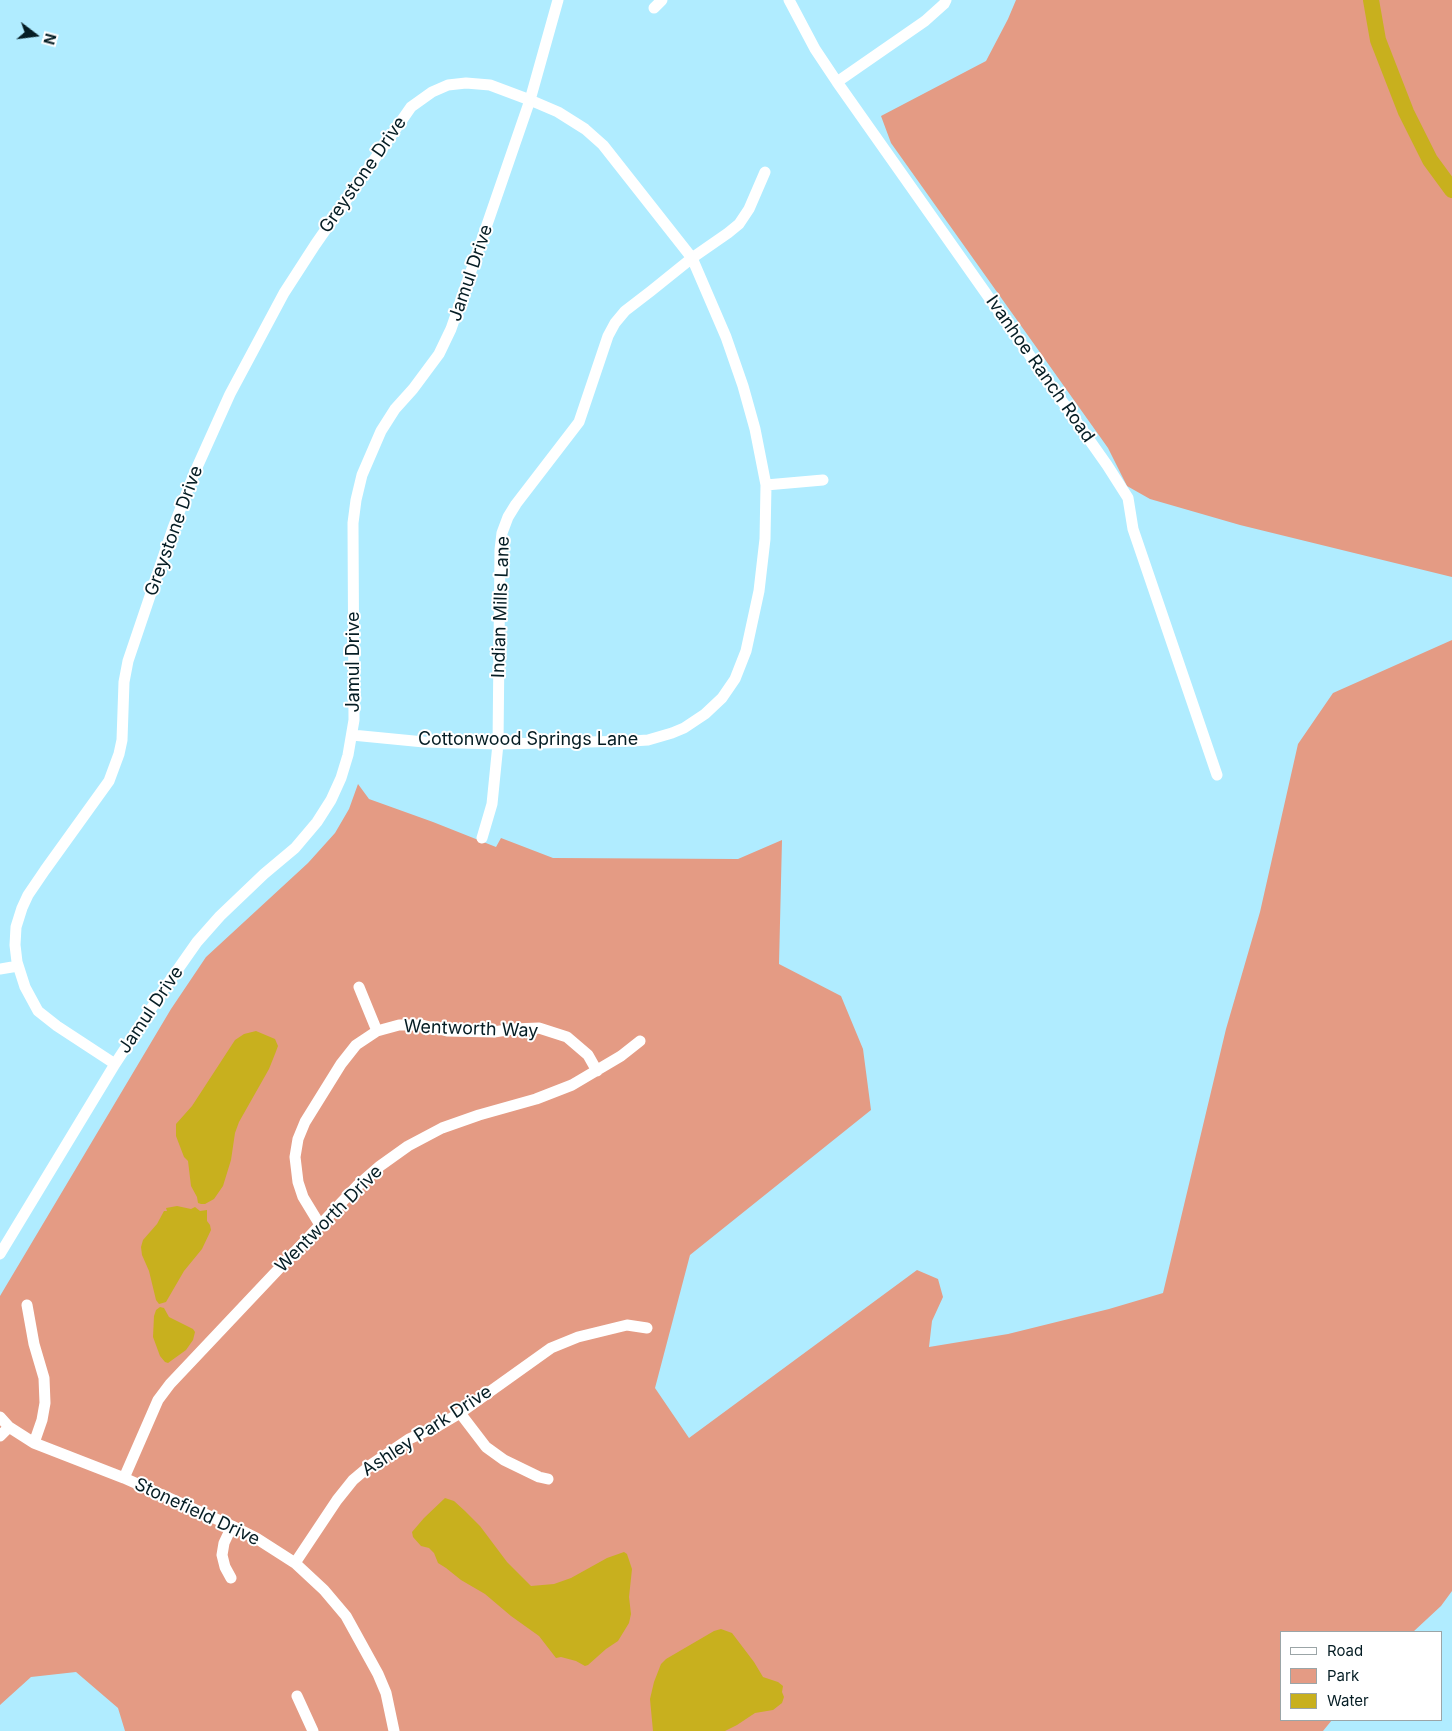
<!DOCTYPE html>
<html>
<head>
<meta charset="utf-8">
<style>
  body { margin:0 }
  #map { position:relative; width:1452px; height:1731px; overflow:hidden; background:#b0ecff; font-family:Inter,sans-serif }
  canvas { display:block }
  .legend { position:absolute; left:1280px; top:1631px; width:162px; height:90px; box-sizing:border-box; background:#fff; border:1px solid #9ba5a7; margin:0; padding:6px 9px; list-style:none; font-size:15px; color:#051d24 }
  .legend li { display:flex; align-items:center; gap:10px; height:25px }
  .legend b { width:25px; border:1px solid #9ba5a7 }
  .north { position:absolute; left:10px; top:10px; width:50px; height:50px; -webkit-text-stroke:4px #fff; paint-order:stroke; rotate:105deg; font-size:14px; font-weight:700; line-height:20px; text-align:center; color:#051d24 }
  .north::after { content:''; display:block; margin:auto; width:18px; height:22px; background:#051d24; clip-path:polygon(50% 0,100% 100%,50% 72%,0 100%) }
</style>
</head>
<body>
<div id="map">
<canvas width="1452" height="1731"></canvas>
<ul class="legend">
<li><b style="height:6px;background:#fff"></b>Road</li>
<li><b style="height:14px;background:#e49b84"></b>Park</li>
<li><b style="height:14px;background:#c8b01e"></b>Water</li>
</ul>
<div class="north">N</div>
</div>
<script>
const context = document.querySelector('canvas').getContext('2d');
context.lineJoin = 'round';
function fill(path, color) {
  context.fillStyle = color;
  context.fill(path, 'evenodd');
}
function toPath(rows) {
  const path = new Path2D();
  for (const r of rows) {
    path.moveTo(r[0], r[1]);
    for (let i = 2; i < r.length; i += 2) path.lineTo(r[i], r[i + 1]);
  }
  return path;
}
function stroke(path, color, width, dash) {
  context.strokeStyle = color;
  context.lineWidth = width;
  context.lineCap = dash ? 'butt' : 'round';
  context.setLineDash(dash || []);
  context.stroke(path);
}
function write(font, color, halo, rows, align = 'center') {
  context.font = font + ' Inter,sans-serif';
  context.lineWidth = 4;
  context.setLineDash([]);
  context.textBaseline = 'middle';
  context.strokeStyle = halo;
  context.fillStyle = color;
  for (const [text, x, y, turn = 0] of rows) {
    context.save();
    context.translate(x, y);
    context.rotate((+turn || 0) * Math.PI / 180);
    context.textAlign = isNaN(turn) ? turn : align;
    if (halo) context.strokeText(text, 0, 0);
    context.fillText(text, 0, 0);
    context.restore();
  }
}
fill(toPath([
  [1016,0,1452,0,1452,577,1240,525,1150,499,1127,486,1108,448,891,143,881,116,986,61,1008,19],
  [1452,640,1452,1591,1441,1606,1413,1632,1281,1632,1281,1720,1332,1720,1323,1731,125,1731,118,1708,76,1672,31,1677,0,1705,0,1296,171,1009,206,957,308,863,335,833,349,809,358,784,369,799,433,822,496,847,501,838,553,858,738,859,782,840,779,964,841,996,863,1049,871,1110,690,1255,655,1388,689,1438,917,1270,938,1279,943,1297,932,1321,929,1347,1008,1334,1109,1309,1163,1293,1226,1029,1260,912,1298,744,1333,693]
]), '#e49b84');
fill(toPath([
  [256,1031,275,1039,278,1046,275,1054,269,1069,239,1122,235,1133,231,1160,223,1186,214,1199,205,1204,201,1204,198,1203,197,1197,191,1186,188,1161,184,1157,176,1136,176,1124,192,1106,235,1040,244,1034],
  [177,1206,191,1209,195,1207,200,1211,207,1210,207,1221,210,1225,211,1230,202,1249,184,1271,166,1302,159,1304,156,1300,149,1271,142,1255,141,1247,143,1240,157,1224,164,1211,167,1211,166,1208],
  [160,1307,164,1308,169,1317,193,1329,195,1332,193,1340,186,1350,168,1363,165,1362,160,1356,153,1337,154,1316,156,1310],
  [445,1498,454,1501,465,1511,480,1526,507,1562,531,1586,554,1584,571,1578,607,1558,624,1552,627,1554,632,1569,629,1597,631,1614,629,1623,618,1641,606,1649,588,1665,585,1666,576,1661,561,1657,556,1658,539,1636,511,1616,485,1594,461,1580,446,1568,438,1563,434,1553,429,1548,421,1546,413,1537,412,1532,424,1518],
  [721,1629,732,1633,754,1662,763,1677,778,1682,783,1686,782,1692,784,1697,782,1703,773,1710,755,1713,737,1725,725,1731,653,1731,650,1699,654,1682,661,1664,666,1659,714,1631]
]), '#c8b01e');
stroke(toPath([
  [1371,0,1378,40,1406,112,1430,160,1452,190]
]), '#c8b01e', 16);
stroke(toPath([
  [789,0,815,49,837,82,1107,465,1128,498,1133,529,1217,775],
  [654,8,662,0],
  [837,82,925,21,944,4,946,0],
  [766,485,823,480],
  [482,838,492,804,498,744,500,550,502,533,508,517,516,504,579,422,608,336,615,323,625,311,651,291,692,258,728,233,739,224,749,209,765,172],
  [0,969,18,966],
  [359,987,377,1031],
  [115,1064,57,1026,38,1011,25,987,17,962,15,945,16,927,22,908,28,895,45,870,109,781,119,754,122,740,124,682,128,661,173,528,194,474,230,394,284,293,315,245,411,107,432,92,448,85,466,83,490,85,530,100,558,112,585,129,603,145,692,258,726,337,743,386,755,429,766,485,765,539,759,591,746,651,735,679,722,698,705,714,684,728,672,733,648,740,632,741,498,744,424,742,352,735],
  [320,1225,303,1197,298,1182,295,1157,298,1139,305,1122,341,1064,356,1045,377,1031,399,1025,422,1025,447,1031,494,1032,513,1029,539,1028,567,1037,588,1055,597,1071],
  [0,1254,115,1064,164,989,197,942,220,916,264,874,295,848,317,822,331,800,341,778,348,755,354,720,353,523,356,500,362,475,381,431,395,409,413,389,439,354,451,329,530,100,558,0],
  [27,1305,34,1344,44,1378,45,1403,42,1420,34,1443],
  [460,1413,486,1447,504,1460,539,1477,548,1479],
  [0,1417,9,1427,34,1443,124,1478,232,1526,256,1538,295,1563,324,1590,346,1616,378,1674,386,1693,394,1731],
  [0,1436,9,1427],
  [124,1478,158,1400,170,1384,357,1186,380,1166,408,1146,442,1128,479,1115,536,1099,572,1085,621,1056,640,1041],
  [295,1563,337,1500,353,1480,372,1464,409,1439,438,1426,460,1413,551,1348,578,1337,627,1325,647,1328],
  [231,1578,225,1567,222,1555,224,1543,232,1526],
  [297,1696,313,1731]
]), '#fff', 11);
write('18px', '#051d24', '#fff', [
  ["Greystone Drive",363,175,-55],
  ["Jamul Drive",471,273,-71],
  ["Ivanhoe Ranch Road",1040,369,55],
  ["Greystone Drive",174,531,-70],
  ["Indian Mills Lane",501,607,-88],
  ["Jamul Drive",354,662,-90],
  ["Cottonwood Springs Lane",528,740],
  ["Jamul Drive",151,1010,-56],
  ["Wentworth Way",471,1029,2],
  ["Wentworth Drive",329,1219,-45],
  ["Ashley Park Drive",427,1431,-33],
  ["Stonefield Drive",197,1512,25]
]);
</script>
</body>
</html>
